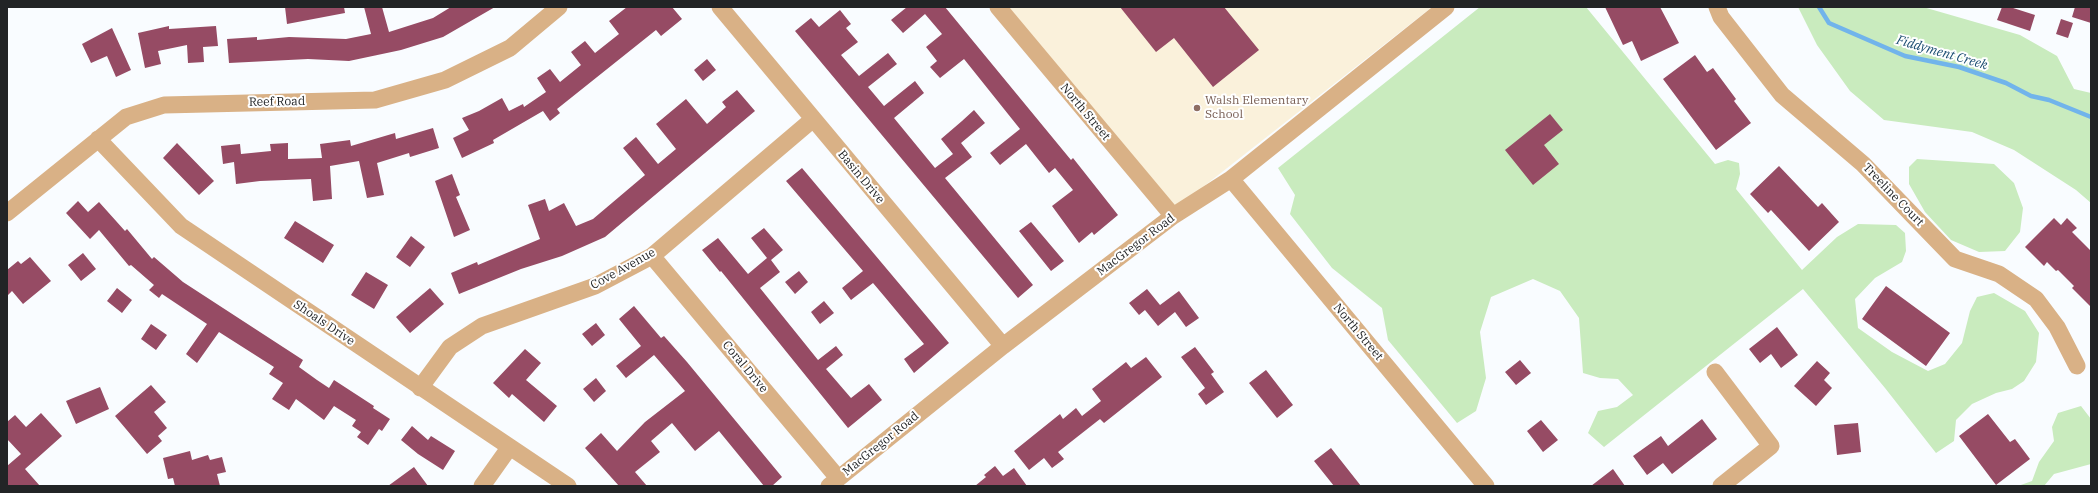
<!DOCTYPE html>
<html>
<head>
<meta charset="utf-8">
<style>
  body { margin:0 }
  #map { position:relative; width:2098px; height:493px; overflow:hidden; background:#f9fcff; font-family:"IBM Plex Serif",serif }
  canvas { display:block }
  .frame { position:absolute; inset:0; border:8px solid #222426; pointer-events:none }
</style>
</head>
<body>
<div id="map">
<canvas width="2098" height="493"></canvas>
<div class="frame"></div>
</div>
<script>
const context = document.querySelector('canvas').getContext('2d');
context.lineJoin = 'round';
function fill(path, color) {
  context.fillStyle = color;
  context.fill(path, 'evenodd');
}
function toPath(rows) {
  const path = new Path2D();
  for (const r of rows) {
    path.moveTo(r[0], r[1]);
    for (let i = 2; i < r.length; i += 2) path.lineTo(r[i], r[i + 1]);
  }
  return path;
}
function stroke(path, color, width, dash) {
  context.strokeStyle = color;
  context.lineWidth = width;
  context.lineCap = dash ? 'butt' : 'round';
  context.setLineDash(dash || []);
  context.stroke(path);
}
function write(font, color, halo, rows, align = 'center') {
  context.font = font + ' "IBM Plex Serif",serif';
  context.lineWidth = 4;
  context.setLineDash([]);
  context.textBaseline = 'middle';
  context.strokeStyle = halo;
  context.fillStyle = color;
  for (const [text, x, y, turn = 0] of rows) {
    context.save();
    context.translate(x, y);
    context.rotate((+turn || 0) * Math.PI / 180);
    context.textAlign = isNaN(turn) ? turn : align;
    if (halo) context.strokeText(text, 0, 0);
    context.fillText(text, 0, 0);
    context.restore();
  }
}
fill(toPath([
  [1007,7,1432,7,1175,209]
]), '#faf1db');
fill(toPath([
  [1480,7,1586,7,1715,164,1728,160,1739,163,1740,174,1736,189,1802,270,1837,237,1858,224,1896,225,1905,233,1906,251,1902,262,1875,278,1855,299,1858,328,1892,352,1928,371,1945,364,1962,343,1970,311,1977,297,1994,293,2025,311,2039,333,2036,362,2024,381,2012,389,1996,393,1972,404,1956,420,1954,441,1936,453,1885,388,1803,289,1604,447,1588,433,1598,411,1617,407,1633,395,1618,379,1600,378,1583,373,1579,318,1560,291,1533,279,1491,297,1480,332,1486,378,1476,411,1457,423,1388,340,1382,308,1332,268,1290,214,1295,195,1278,168],
  [1798,7,1923,7,2020,35,2057,56,2074,89,2091,93,2091,203,2076,190,2014,150,1972,132,1884,120,1850,91,1817,45],
  [1917,159,1994,164,2014,183,2023,208,2020,232,2005,251,1979,252,1951,240,1925,212,1909,184,1909,167],
  [2081,406,2091,419,2091,464,2054,474,2044,486,2018,486,2032,481,2039,462,2054,441,2052,427,2058,413]
]), '#c9ebbe');
stroke(toPath([
  [1819,7,1829,23,1905,56,1959,67,2006,83,2031,96,2049,100,2091,117]
]), '#71b4eb', 4.5);
fill(toPath([
  [285,7,344,7,345,13,287,24],
  [364,7,382,7,389,32,433,18,451,7,495,7,443,37,401,50,349,61,308,59,229,63,227,39,257,37,257,40,289,37,346,39,371,34],
  [627,7,672,7,682,19,661,36,656,30,557,109,560,113,550,121,543,111,493,140,494,143,462,158,453,138,469,130,462,118,479,111,502,98,509,111,523,104,524,107,546,92,537,78,550,69,560,82,581,65,571,52,585,41,595,53,619,34,609,21],
  [907,7,945,7,1071,160,1073,158,1118,215,1094,235,1092,232,1079,243,1052,206,1073,190,1055,168,1049,173,1026,144,1000,165,990,153,1020,129,964,59,940,78,930,67,937,61,926,47,942,34,925,14,903,33,891,20],
  [1120,7,1224,7,1259,50,1213,87,1174,38,1156,52],
  [1605,7,1660,7,1679,43,1641,61,1632,41,1623,45],
  [2002,7,2010,7,2035,15,2030,31,1997,20],
  [2075,7,2091,7,2091,23,2072,17],
  [840,10,851,24,846,28,858,42,841,55,859,76,888,53,897,64,868,87,884,106,915,81,924,93,894,118,935,168,953,154,941,139,962,121,974,110,985,123,961,143,972,157,945,178,1033,285,1018,298,795,31,811,18,819,27],
  [2061,19,2073,23,2068,38,2056,34],
  [169,26,169,29,216,26,218,46,203,47,204,62,188,63,187,45,158,51,161,64,145,68,138,33],
  [112,28,131,70,116,77,107,56,91,63,82,44],
  [1695,55,1707,72,1713,68,1736,99,1734,101,1751,123,1716,150,1663,79],
  [707,59,716,70,703,81,694,70],
  [737,90,755,111,605,237,562,256,521,269,459,294,451,273,477,262,478,265,540,239,528,205,545,199,549,211,564,203,576,226,593,219,645,175,623,148,636,137,658,164,676,149,656,124,686,99,707,124,726,107,722,102],
  [1550,114,1563,130,1544,145,1559,164,1533,185,1505,150],
  [433,128,439,148,410,157,409,153,377,163,384,195,367,198,359,161,330,166,332,199,313,201,311,179,260,181,236,184,234,162,223,164,221,146,240,144,241,154,271,151,270,144,288,143,288,159,322,158,320,144,350,140,351,146,395,133,396,139],
  [177,143,214,181,199,195,163,158],
  [1779,166,1818,207,1822,203,1839,222,1809,251,1771,210,1768,213,1750,194],
  [802,168,949,343,914,373,904,359,924,344,884,296,873,283,851,300,842,288,863,271,786,181],
  [452,174,460,195,456,197,470,230,454,237,435,181],
  [78,201,88,212,99,202,125,231,127,229,152,259,154,257,183,282,303,360,299,367,317,380,329,388,334,380,374,406,373,408,390,419,382,431,379,429,368,445,357,437,361,432,352,426,356,420,334,406,324,420,296,399,289,410,272,399,283,383,269,374,274,367,219,332,197,363,186,354,207,324,162,294,159,298,149,290,154,285,131,265,129,266,99,230,90,239,66,213],
  [2054,218,2061,225,2067,218,2077,228,2072,232,2091,251,2091,307,2072,288,2074,286,2058,270,2056,271,2047,262,2044,266,2025,247],
  [295,221,334,245,323,263,284,238],
  [1031,222,1064,261,1051,271,1019,231],
  [764,228,783,250,771,260,780,272,760,288,818,360,836,346,843,355,826,369,851,398,869,384,882,400,848,428,721,271,720,272,702,250,718,238,748,274,767,258,751,238],
  [411,236,425,247,410,267,396,257],
  [83,253,96,269,81,281,68,265],
  [30,257,51,281,23,304,12,291,7,296,7,270,18,261,21,264],
  [799,271,808,282,795,294,785,282],
  [366,272,388,285,374,309,351,295],
  [1886,286,1950,333,1926,366,1862,319],
  [117,288,132,300,122,313,107,301],
  [430,288,444,304,410,333,396,317],
  [1147,289,1160,305,1179,291,1199,318,1186,327,1175,312,1158,326,1145,310,1139,315,1129,303],
  [824,301,834,313,820,324,811,312],
  [634,306,661,338,664,336,687,362,782,477,772,486,764,486,719,431,695,451,672,423,651,441,660,452,635,472,647,486,619,486,585,448,601,433,617,451,645,422,685,391,654,355,626,378,616,366,641,346,619,319],
  [596,323,605,335,592,346,582,334],
  [151,324,167,335,156,350,141,339],
  [1777,327,1798,355,1781,368,1771,354,1760,363,1749,349],
  [1195,347,1214,372,1211,374,1224,392,1206,405,1198,394,1205,388,1181,357],
  [525,349,541,363,526,380,557,406,544,422,512,394,509,398,493,383],
  [1146,357,1162,377,1104,423,1100,419,1058,452,1064,459,1052,468,1044,458,1029,470,1014,451,1060,414,1063,419,1076,408,1082,416,1101,401,1092,389,1126,362,1131,368],
  [1520,360,1531,373,1516,385,1505,372],
  [1817,361,1830,373,1824,380,1832,388,1816,406,1794,386],
  [1266,370,1293,405,1277,418,1249,383],
  [596,378,606,391,594,402,583,389],
  [151,385,166,402,154,412,167,428,158,436,162,441,147,454,115,416],
  [100,387,109,409,76,424,66,401],
  [41,413,62,436,25,469,40,486,7,486,7,466,21,454,7,439,7,422,15,415,26,427],
  [1988,414,2010,442,2015,439,2030,459,1996,485,1959,436],
  [1702,419,1717,439,1672,474,1663,463,1647,475,1633,456,1661,436,1668,446],
  [1541,420,1558,440,1543,452,1527,431],
  [1858,423,1861,452,1837,455,1834,425],
  [412,426,428,440,431,436,455,451,443,470,418,454,401,440],
  [1331,448,1361,486,1334,486,1314,461],
  [190,451,192,460,208,455,210,460,222,457,226,472,217,474,220,486,175,486,173,478,168,479,163,458],
  [995,466,1003,476,1014,468,1027,486,975,486,986,477,984,475],
  [414,467,428,486,388,486],
  [1613,469,1625,486,1591,486]
]), '#964b64');
stroke(toPath([
  [720,7,1003,346],
  [998,7,1173,216],
  [1717,7,1721,17,1782,95,1863,164,1955,259,1999,274,2036,299,2057,327,2077,366],
  [98,139,181,226,568,486],
  [1231,179,1486,486],
  [7,213,126,117,164,105,375,100,445,80,510,48,559,7],
  [652,256,838,478],
  [1715,372,1771,446,1721,486],
  [420,388,450,347,482,326,595,286,652,256,812,120],
  [482,486,509,448],
  [829,486,1003,346,1173,216,1231,179,1446,7]
]), '#d9b186', 17);
for (const [x, y, r, color] of [
  [1197,108,4,"#8d6e63"]
]) {
  const dot = new Path2D();
  dot.arc(x, y, r, 0, 2 * Math.PI);
  context.fillStyle = color;
  context.fill(dot);
  stroke(dot, '#fff', 1.5);
}
write('12px', '#785e54', '#fff', [
  ["Walsh Elementary",1205,101],
  ["School",1205,115]
], 'left');
write('12px', '#222426', '#fff', [
  ["Reef Road",277,102,-1],
  ["North Street",1085,112,50],
  ["Basin Drive",861,177,50],
  ["Treeline Court",1893,195,46],
  ["MacGregor Road",1136,245,-37],
  ["Cove Avenue",623,269,-29],
  ["Shoals Drive",324,323,34],
  ["North Street",1358,332,50],
  ["Coral Drive",745,367,50],
  ["MacGregor Road",881,444,-39]
]);
write('italic 13px', '#1b4c71', '#fff', [
  ["Fiddyment Creek",1942,53,16]
]);
</script>
</body>
</html>
